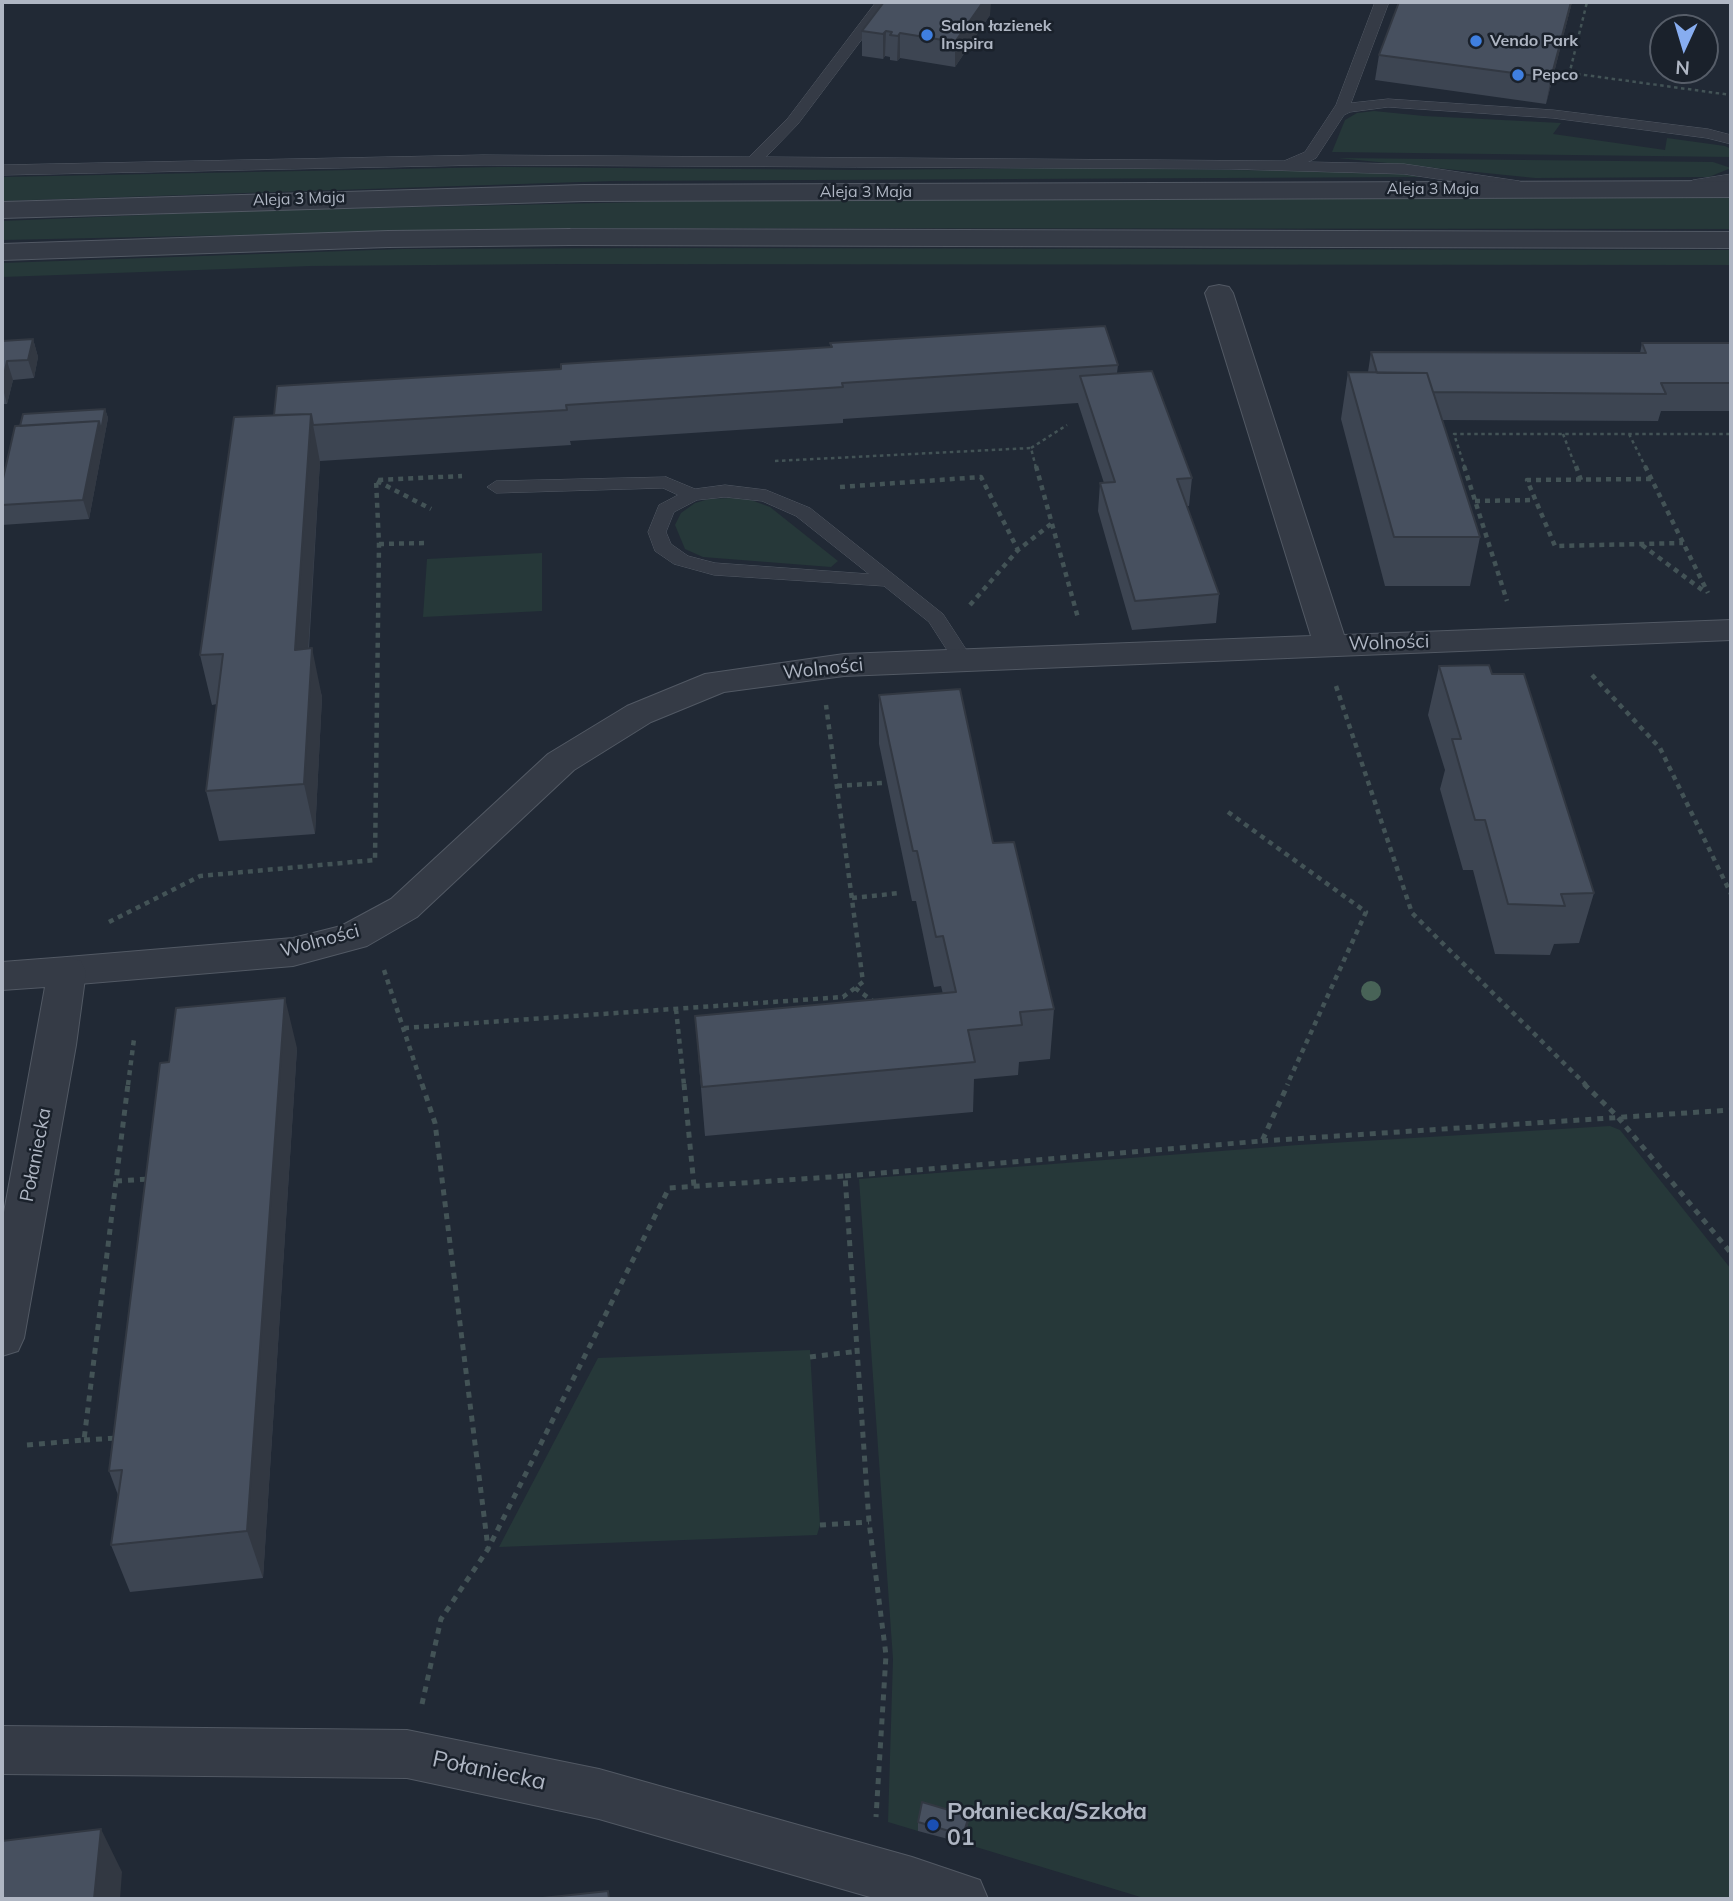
<!DOCTYPE html>
<html>
<head>
<meta charset="utf-8">
<style>
  body { margin:0 }
  #map { position:relative; width:1733px; height:1901px; overflow:hidden; background:#212935; font-family:Mulish,sans-serif }
  canvas { display:block }
  .frame { position:absolute; inset:0; border:4px solid #afb6c3; pointer-events:none }
  .north { position:absolute; left:1649px; top:14px; width:70px; height:70px; box-sizing:border-box; background:#1a212b; border:2px solid #565d68; border-radius:50%; rotate:184deg; font-size:19px; font-weight:700; line-height:28px; text-align:center; color:#afb6c3 }
  .north::after { content:''; display:block; margin:auto; width:24px; height:32px; background:#87adf0; clip-path:polygon(50% 0,100% 100%,50% 72%,0 100%) }
</style>
</head>
<body>
<div id="map">
<canvas width="1733" height="1901"></canvas>
<div class="frame"></div>
<div class="north">N</div>
</div>
<script>
const context = document.querySelector('canvas').getContext('2d');
context.lineJoin = 'round';
function fill(path, color) {
  context.fillStyle = color;
  context.fill(path, 'evenodd');
}
function toPath(rows) {
  const path = new Path2D();
  for (const r of rows) {
    path.moveTo(r[0], r[1]);
    for (let i = 2; i < r.length; i += 2) path.lineTo(r[i], r[i + 1]);
  }
  return path;
}
function stroke(path, color, width, dash) {
  context.strokeStyle = color;
  context.lineWidth = width;
  context.lineCap = dash ? 'butt' : 'round';
  context.setLineDash(dash || []);
  context.stroke(path);
}
function write(font, color, halo, rows, align = 'center') {
  context.font = font + ' Mulish,sans-serif';
  context.lineWidth = 5;
  context.setLineDash([]);
  context.textBaseline = 'middle';
  context.strokeStyle = halo;
  context.fillStyle = color;
  for (const [text, x, y, turn = 0] of rows) {
    context.save();
    context.translate(x, y);
    context.rotate((+turn || 0) * Math.PI / 180);
    context.textAlign = isNaN(turn) ? turn : align;
    if (halo) context.strokeText(text, 0, 0);
    context.fillText(text, 0, 0);
    context.restore();
  }
}
fill(toPath([
  [1374,111,1424,116,1561,123,1553,134,1665,150,1667,138,1725,146,1731,149,1731,157,1332,152,1345,120,1357,113],
  [1338,158,1713,162,1731,168,1709,177,1535,178],
  [500,167,856,170,1076,168,1388,172,1423,177,612,181,2,201,2,177],
  [1494,197,1731,198,1731,229,566,228,2,240,2,221,240,211,734,200],
  [669,248,1731,250,1731,265,554,264,310,266,2,277,2,263,402,249],
  [730,498,751,500,770,507,838,561,831,567,703,557,685,549,675,525,681,513,695,503,709,499],
  [542,553,542,611,423,617,427,559],
  [1610,1126,1620,1130,1731,1269,1731,1899,1147,1899,963,1843,968,1824,922,1811,918,1831,888,1822,893,1659,859,1179,1298,1145],
  [810,1350,820,1525,817,1535,499,1547,598,1358]
]), '#263839');
const service = toPath([
  [876,2,890,2,798,124,766,157,1284,161,1305,152,1336,105,1375,2,1389,2,1351,103,1388,99,1553,110,1708,129,1731,135,1731,144,1707,138,1553,118,1388,107,1350,112,1344,115,1316,158,1308,162,1404,164,1519,181,1527,186,1519,191,1404,174,1230,169,483,165,2,175,2,165,483,155,749,157,788,118,876,2],
  [1731,174,1731,184,1693,190,1685,185,1693,180,1731,174],
  [666,477,695,489,725,485,766,490,810,508,943,614,973,660,970,664,963,666,956,664,929,622,884,586,714,575,674,564,655,551,648,532,659,505,678,495,663,488,496,493,487,487,496,481,666,477],
  [725,497,762,501,796,516,869,574,715,563,688,556,671,544,666,532,674,512,697,500,725,497]
]);
const minor = toPath([
  [1219,285,1229,287,1233,293,1344,635,1731,620,1731,640,844,676,724,692,651,722,574,770,417,917,367,946,293,966,67,985,53,981,48,971,53,961,67,957,293,938,341,926,391,899,548,754,627,706,705,674,844,654,1311,636,1205,293,1209,287,1219,285]
]);
const tertiary = toPath([
  [1731,181,1731,197,584,201,2,218,2,202,584,185,1731,181],
  [570,229,1731,232,1731,248,570,245,388,247,2,260,2,244,388,231,570,229],
  [67,957,81,961,86,971,76,1045,24,1338,18,1351,2,1356,2,1223,45,987,2,990,2,962,67,957],
  [2,1726,407,1730,599,1769,912,1857,980,1880,988,1899,877,1899,599,1819,407,1778,2,1774,2,1726]
]);
stroke(service, '#525964', 1);
stroke(minor, '#525964', 2);
stroke(tertiary, '#525964', 2);
stroke(toPath([
  [1570,73,1731,95],
  [1569,75,1587,2],
  [1563,434,1576,468],
  [1629,434,1646,468],
  [1031,448,1067,425],
  [775,461,1031,448,1036,468],
  [1465,468,1454,434,1731,434]
]), '#435356', 2.5, [3.5, 3.5]);
stroke(toPath([
  [1036,466,1078,618],
  [1464,466,1507,601],
  [1576,466,1581,480],
  [1645,466,1708,593],
  [1651,479,1527,480,1555,546,1683,543],
  [377,481,431,509],
  [840,487,981,477,1018,550],
  [1475,501,1535,500],
  [379,544,427,543],
  [1642,545,1705,592],
  [970,605,1018,550,1051,524],
  [1592,675,1660,748,1731,894],
  [1336,686,1412,913,1586,1085],
  [837,786,882,783],
  [1228,812,1366,912,1287,1085],
  [852,898,900,893],
  [109,922,200,876,375,860,379,544,376,480,462,476],
  [384,970,422,1085],
  [855,988,874,1002],
  [676,1009,684,1085],
  [404,1028,843,997,863,982,826,705],
  [128,1085,134,1039]
]), '#435356', 4.5, [5, 5]);
stroke(toPath([
  [422,1084,435,1123,488,1548],
  [684,1084,694,1186],
  [1584,1084,1617,1116,1731,1253],
  [1262,1141,1731,1110],
  [845,1176,1262,1141,1288,1084],
  [116,1181,150,1179],
  [810,1357,859,1351],
  [84,1440,118,1438],
  [27,1445,84,1440,128,1084],
  [820,1525,869,1522],
  [422,1704,441,1619,488,1549,669,1188,845,1176,869,1522,886,1655,876,1817]
]), '#435356', 5, [6, 6]);
fill(service, '#353b46');
fill(minor, '#353b46');
fill(tertiary, '#353b46');
context.fillStyle = '#486357';
for (const [x, y] of [
  [1371,991]
]) {
  context.beginPath();
  context.arc(x, y, 10, 0, 2 * Math.PI);
  context.fill();
}
fill(toPath([
  [1572,2,1546,104,1375,80,1379,55],
  [990,15,955,67,900,58,897,61,890,60,890,57,885,56,883,59,862,56,862,31],
  [33,339,38,357,34,378,13,380,7,404,2,404,2,341],
  [830,343,1118,365,1117,373,1192,478,1189,506,1187,506,1219,594,1216,623,1132,630,1098,511,1100,483,1104,483,1078,403,843,419,843,423,570,441,571,445,320,461,309,648,322,697,315,834,219,841,206,791,217,704,212,705,200,655,274,415,561,369,831,348],
  [1642,343,1731,343,1731,411,1661,411,1658,421,1442,420,1480,537,1470,586,1385,586,1341,419,1348,372,1368,372,1371,352,1640,353],
  [105,409,108,418,89,519,2,525,2,483,20,426],
  [1439,666,1492,674,1594,893,1579,943,1554,944,1550,955,1495,954,1473,870,1463,870,1440,789,1445,770,1428,715],
  [879,695,993,843,1054,1009,1050,1059,1019,1062,1018,1075,974,1079,973,1112,705,1136,695,1016,943,994,941,986,934,987,916,901,912,901,879,744],
  [297,1048,263,1578,130,1592,111,1545,118,1495,109,1471],
  [969,1816,968,1825,963,1843,918,1831,918,1822]
]), '#3d4552');
fill(toPath([
  [983,2,991,2,990,15,955,67,955,42],
  [1571,2,1572,2,1546,104,1551,78],
  [886,31,885,56,883,59,883,34],
  [900,33,900,58,897,61,898,36],
  [33,339,38,357,34,378,28,360],
  [7,361,13,380,7,404,2,385],
  [105,409,108,418,89,519,83,500,99,421],
  [311,414,320,462,305,699,295,650],
  [312,648,322,697,315,834,304,784],
  [285,998,297,1048,263,1578,247,1531],
  [969,1816,968,1825,963,1843,963,1835],
  [101,1829,122,1872,120,1899,94,1899]
]), '#323842');
const building = toPath([
  [884,2,983,2,955,42,900,33,898,36,890,35,892,32,886,31,883,34,862,31,884,2],
  [1399,2,1571,2,1551,78,1379,55,1399,2],
  [1105,326,1118,365,842,383,843,387,566,405,567,410,313,425,311,414,274,415,277,386,561,369,561,364,832,347,830,343,1105,326],
  [33,339,28,360,7,361,2,385,2,341,33,339],
  [1642,343,1731,343,1731,383,1661,383,1666,394,1433,392,1427,373,1377,373,1371,352,1646,353,1642,343],
  [1152,371,1192,478,1177,479,1219,594,1135,601,1100,483,1115,482,1080,376,1152,371],
  [1348,372,1427,373,1480,537,1394,537,1348,372],
  [105,409,101,431,99,421,20,426,23,414,105,409],
  [311,414,295,650,312,648,304,784,206,791,223,654,200,655,234,417,311,414],
  [99,421,83,500,2,505,2,483,15,426,99,421],
  [1489,665,1492,674,1524,674,1594,893,1561,894,1565,906,1508,904,1485,820,1475,820,1452,739,1461,739,1439,666,1489,665],
  [960,689,993,843,1014,842,1054,1009,1020,1012,1022,1025,968,1030,975,1062,702,1087,695,1016,956,992,943,936,936,937,917,851,913,851,879,695,960,689],
  [285,998,247,1531,111,1545,122,1470,109,1471,160,1063,169,1062,176,1008,285,998],
  [922,1802,969,1816,963,1835,918,1822,922,1802],
  [101,1829,94,1899,2,1899,2,1841,101,1829],
  [608,1891,609,1899,533,1899,608,1891]
]);
fill(building, '#47505f');
stroke(building, '#323842', 2);
for (const [x, y, r, color] of [
  [927,35,7,"#3f7fe0"],
  [1476,41,7,"#3f7fe0"],
  [1518,75,7,"#3f7fe0"],
  [933,1825,7,"#1a4fb4"]
]) {
  const dot = new Path2D();
  dot.arc(x, y, r, 0, 2 * Math.PI);
  context.fillStyle = color;
  context.fill(dot);
  stroke(dot, '#1a212b', 2.5);
}
write('bold 16px', '#afb6c3', '#1a212b', [
  ["Salon łazienek",941,26],
  ["Inspira",941,44],
  ["Vendo Park",1490,41],
  ["Pepco",1532,75]
], 'left');
write('16px', '#afb6c3', '#1a212b', [
  ["Aleja 3 Maja",1433,189],
  ["Aleja 3 Maja",866,192],
  ["Aleja 3 Maja",299,199,-2]
]);
write('19px', '#afb6c3', '#1a212b', [
  ["Wolności",1389,643,-2],
  ["Wolności",823,669,-6],
  ["Wolności",320,941,-15],
  ["Połaniecka",36,1155,-79]
]);
write('23px', '#afb6c3', '#1a212b', [
  ["Połaniecka",489,1771,12]
]);
write('bold 23px', '#afb6c3', '#1a212b', [
  ["Połaniecka/Szkoła",947,1812],
  ["01",947,1838]
], 'left');
</script>
</body>
</html>
